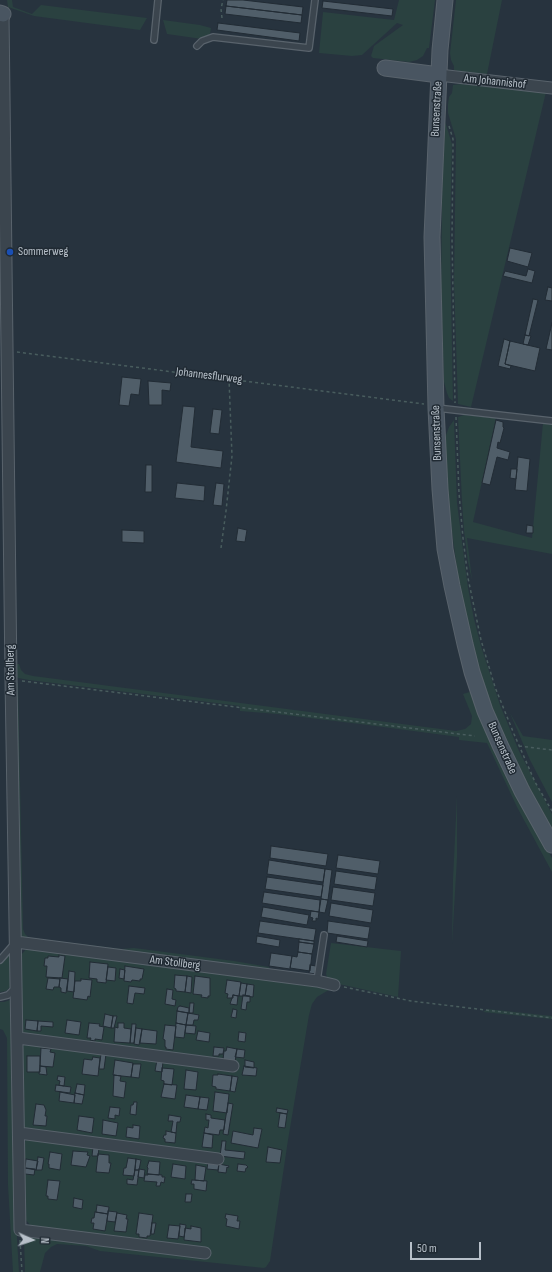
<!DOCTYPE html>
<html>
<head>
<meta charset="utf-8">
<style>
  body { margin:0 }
  #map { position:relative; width:552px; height:1272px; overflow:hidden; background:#27333e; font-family:"Sofia Sans Condensed",sans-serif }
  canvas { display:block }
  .north { position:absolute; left:12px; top:1220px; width:40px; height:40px; -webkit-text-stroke:3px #202a33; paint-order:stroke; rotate:93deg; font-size:11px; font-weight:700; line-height:16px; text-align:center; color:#b7c0c9 }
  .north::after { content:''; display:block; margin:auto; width:14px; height:18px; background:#b7c0c9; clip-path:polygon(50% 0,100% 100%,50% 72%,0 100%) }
  .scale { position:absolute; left:410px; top:1242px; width:71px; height:18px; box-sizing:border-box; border:2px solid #b7c0c9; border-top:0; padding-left:5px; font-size:12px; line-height:14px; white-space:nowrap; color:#b7c0c9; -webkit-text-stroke:3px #202a33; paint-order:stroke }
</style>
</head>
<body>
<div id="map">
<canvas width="552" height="1272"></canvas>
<div class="north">N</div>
<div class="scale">50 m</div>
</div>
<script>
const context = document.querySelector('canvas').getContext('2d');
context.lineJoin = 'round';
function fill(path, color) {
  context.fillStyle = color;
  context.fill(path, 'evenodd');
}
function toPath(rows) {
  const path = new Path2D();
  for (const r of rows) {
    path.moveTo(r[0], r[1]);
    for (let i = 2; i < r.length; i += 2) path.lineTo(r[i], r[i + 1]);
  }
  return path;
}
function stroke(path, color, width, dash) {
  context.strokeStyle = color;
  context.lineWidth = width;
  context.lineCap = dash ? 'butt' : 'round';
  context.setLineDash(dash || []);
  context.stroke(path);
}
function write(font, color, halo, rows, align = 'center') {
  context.font = font + ' "Sofia Sans Condensed",sans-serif';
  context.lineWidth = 3;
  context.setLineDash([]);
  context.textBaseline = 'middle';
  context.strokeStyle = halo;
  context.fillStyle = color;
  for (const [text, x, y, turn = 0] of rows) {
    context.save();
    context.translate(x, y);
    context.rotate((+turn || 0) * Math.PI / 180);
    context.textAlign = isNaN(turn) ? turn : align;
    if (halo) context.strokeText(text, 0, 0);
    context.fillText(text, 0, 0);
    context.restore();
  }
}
fill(toPath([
  [7,0,12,0,13,7,32,14,41,5,147,18,140,30,34,16,8,7],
  [399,0,435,0,429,48,427,48,423,56,417,60,409,62,373,58,371,56,374,46,403,25,397,23,362,55,352,56,319,53,323,12,394,20],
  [456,0,502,0,487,74,461,72,454,70,454,66,451,60,450,53],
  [163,20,200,25,211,28,209,40,167,34],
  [461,84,546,92,471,407,458,404,454,283,456,139,448,113,448,104,449,97,452,93,453,85],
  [443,115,452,144,450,237,453,401,449,398,447,393,444,382,441,290],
  [464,415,496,418,473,522,532,538,543,423,552,424,552,554,467,538,472,580,468,562,464,531,462,502,458,417],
  [454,420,457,503,468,588,474,619,481,646,500,705,519,751,552,814,552,829,526,781,503,734,490,702,477,661,461,598,449,510,445,438,449,427],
  [15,664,19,664,21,670,25,674,33,676,456,731,465,729,471,724,472,716,463,694,473,691,533,824,552,858,552,872,517,807,487,743,459,740,459,737,368,725,277,714,240,711,240,706,29,680,18,678,15,675],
  [14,683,18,683,23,929,25,934,28,937,33,938,122,949,134,948,234,961,269,967,268,972,24,939,21,936,19,932],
  [510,713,523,736,552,740,552,802,530,760],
  [457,796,457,858,452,944,453,879],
  [331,943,401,951,398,997,334,983,328,980,326,974],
  [27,948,307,984,333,989,327,991,317,997,312,1004,309,1015,288,1140,270,1261,266,1267,264,1268,100,1251,86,1246,57,1244,51,1247,45,1253,40,1272,25,1272,24,1239,32,1235,125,1249,129,1246,32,1227,25,1219,24,1142,28,1139,28,1131,23,1127,22,1047,26,1044,26,1036,22,1031,22,954],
  [12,952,11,986,6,991,0,992,0,964],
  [13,999,17,1239,19,1272,13,1272,8,1185,7,1038,3,1030,0,1029,0,1002,4,1002],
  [487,1009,552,1016,552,1019,483,1012]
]), '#2a4140');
const building = toPath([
  [227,0,243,0,303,7,302,15,226,6,227,0],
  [323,1,393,9,392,16,322,8,323,1],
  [226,6,302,15,301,23,225,14,226,6],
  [218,23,300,33,299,41,217,30,218,23],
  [510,248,532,253,528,267,507,261,510,248],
  [528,269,535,271,532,283,503,276,505,271,526,276,528,269],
  [548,287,552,288,552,301,545,300,548,287],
  [533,299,538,300,529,336,525,335,533,299],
  [552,323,552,350,546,349,552,323],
  [525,335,531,336,528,345,523,344,525,335],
  [504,339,510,341,505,364,511,366,510,369,498,366,504,339],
  [510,341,540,348,535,371,505,364,510,341],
  [122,377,141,379,139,395,131,394,129,406,119,405,122,377],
  [148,381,171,383,170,391,162,390,162,405,149,405,148,381],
  [183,406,195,407,191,447,223,451,221,468,176,462,183,406],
  [213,409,222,410,219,434,210,433,213,409],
  [496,420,503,422,503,427,504,428,500,443,498,442,497,448,510,452,508,460,497,457,490,485,482,483,496,420],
  [518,457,530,459,527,491,515,490,518,457],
  [146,465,152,465,152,492,145,492,146,465],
  [511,469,517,469,516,479,510,478,511,469],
  [177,483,205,486,204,501,175,498,177,483],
  [216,483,224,484,222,506,213,505,216,483],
  [527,525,533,526,533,533,526,533,527,525],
  [238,528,247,530,245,542,236,541,238,528],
  [122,530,144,531,144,543,122,542,122,530],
  [271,846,328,854,326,866,270,858,271,846],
  [338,855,380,861,378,874,336,868,338,855],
  [269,860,325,869,323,882,267,874,269,860],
  [325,869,332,870,328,900,321,899,325,869],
  [336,871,377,877,375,890,334,884,336,871],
  [267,877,323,885,321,897,265,889,267,877],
  [333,887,375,893,373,906,331,900,333,887],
  [264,892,320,900,319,912,262,903,264,892],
  [321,899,328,900,325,913,319,912,321,899],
  [331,903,373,910,371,923,329,916,331,903],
  [263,907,309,915,307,925,261,917,263,907],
  [311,911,319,912,318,919,316,918,316,921,312,921,313,918,310,917,311,911],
  [260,921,316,929,314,941,258,933,260,921],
  [328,921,370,927,368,939,327,933,328,921],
  [257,936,280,940,279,947,256,943,257,936],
  [337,936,368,941,367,947,336,942,337,936],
  [299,939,314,941,314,944,299,942,299,939],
  [299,942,314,944,312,954,298,952,299,942],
  [298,952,312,954,310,971,290,968,292,956,297,957,298,952],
  [271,953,292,956,290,969,269,966,271,953],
  [59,955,65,956,62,978,46,977,47,966,44,966,45,958,48,958,48,956,59,957,59,955],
  [90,962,108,964,106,983,97,982,97,979,89,978,90,962],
  [310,965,316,966,315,974,309,973,310,965],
  [125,966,144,969,142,979,140,979,140,981,132,980,131,982,124,981,125,966],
  [108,967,116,968,115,981,106,980,108,967],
  [120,969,125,970,124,979,119,978,120,969],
  [69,971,75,972,74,992,67,991,69,971],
  [175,975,187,976,185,992,176,991,176,989,174,988,175,975],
  [187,976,192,977,191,993,185,992,187,976],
  [195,976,210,978,210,996,208,996,208,998,201,997,202,995,193,994,195,976],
  [48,978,60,979,59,987,54,987,53,990,46,989,48,978],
  [60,978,68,979,66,993,61,992,61,988,59,987,60,978],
  [81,979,92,980,90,997,88,996,87,1000,73,998,75,981,81,981,81,979],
  [227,980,241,982,239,996,233,995,233,998,227,998,228,994,225,993,227,980],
  [241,983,247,984,245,996,239,996,241,983],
  [247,984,254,985,253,997,245,996,247,984],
  [129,986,145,988,144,994,135,993,133,1004,127,1003,129,986],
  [167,989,173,990,172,999,176,1000,175,1006,165,1004,167,989],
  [233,995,238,996,237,1005,230,1004,233,995],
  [243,995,250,996,250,1002,247,1002,246,1010,241,1009,243,995],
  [190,1003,194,1003,193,1013,189,1013,190,1003],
  [180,1006,189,1008,189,1013,177,1011,178,1007,180,1006],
  [233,1009,237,1010,236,1018,231,1017,233,1009],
  [177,1011,188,1013,186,1025,176,1023,177,1011],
  [188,1013,199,1015,198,1020,194,1020,193,1025,186,1025,188,1013],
  [105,1014,113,1016,111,1028,103,1026,105,1014],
  [113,1016,117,1016,114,1028,111,1028,113,1016],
  [26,1020,38,1021,37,1031,25,1029,26,1020],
  [67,1020,81,1022,79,1035,65,1033,67,1020],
  [38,1021,53,1022,53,1027,41,1026,41,1031,37,1031,38,1021],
  [89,1023,100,1024,99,1026,104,1027,102,1040,95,1039,95,1041,90,1040,91,1038,87,1038,89,1023],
  [118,1023,124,1023,124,1028,131,1029,130,1043,114,1042,115,1027,118,1028,118,1023],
  [176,1023,186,1025,184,1038,175,1037,176,1023],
  [132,1024,136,1024,134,1043,130,1043,132,1024],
  [165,1025,176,1026,173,1050,166,1049,166,1047,165,1047,165,1040,163,1039,165,1025],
  [186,1025,196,1026,195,1034,185,1033,186,1025],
  [136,1028,142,1029,139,1045,134,1044,136,1028],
  [142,1029,157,1031,156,1044,140,1043,142,1029],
  [198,1031,210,1033,209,1042,196,1040,198,1031],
  [239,1032,246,1033,245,1042,238,1041,239,1032],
  [214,1047,224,1048,223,1054,219,1054,219,1056,213,1056,214,1047],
  [227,1047,237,1049,235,1062,223,1060,224,1051,226,1051,227,1047],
  [41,1048,51,1049,50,1052,55,1053,53,1067,40,1066,41,1048],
  [237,1049,245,1050,244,1058,235,1057,237,1049],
  [101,1054,106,1054,104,1069,99,1069,101,1054],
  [27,1056,40,1056,40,1072,27,1072,27,1056],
  [93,1057,100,1058,98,1076,82,1074,84,1059,92,1060,93,1057],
  [115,1060,133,1063,131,1077,113,1075,115,1060],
  [157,1060,163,1061,162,1072,155,1071,157,1060],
  [245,1060,254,1062,254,1068,245,1067,245,1060],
  [133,1064,141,1064,139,1078,131,1077,133,1064],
  [40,1066,46,1067,47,1075,39,1074,40,1066],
  [244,1066,257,1068,256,1076,242,1075,244,1066],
  [162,1068,174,1069,172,1085,164,1084,164,1081,161,1080,162,1068],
  [186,1070,198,1072,196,1090,184,1089,186,1070],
  [218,1074,232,1076,230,1091,216,1089,216,1087,212,1086,213,1075,218,1075,218,1074],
  [114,1075,121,1076,120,1081,126,1082,124,1098,113,1096,114,1075],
  [58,1076,65,1077,64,1086,59,1085,60,1081,57,1080,58,1076],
  [232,1076,238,1077,235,1092,230,1091,232,1076],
  [77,1084,85,1085,84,1095,75,1093,77,1084],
  [164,1084,177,1085,175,1099,161,1097,164,1084],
  [56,1085,71,1087,70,1093,55,1091,56,1085],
  [60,1092,75,1095,74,1103,59,1101,60,1092],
  [215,1092,229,1094,227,1113,213,1111,215,1092],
  [75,1093,84,1095,82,1104,74,1103,75,1093],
  [186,1095,200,1097,198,1109,184,1107,186,1095],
  [200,1097,209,1098,207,1110,198,1109,200,1097],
  [134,1102,137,1102,136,1115,130,1114,131,1105,133,1105,134,1102],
  [228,1103,233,1104,228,1135,223,1134,228,1103],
  [36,1104,44,1105,46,1110,45,1116,47,1116,46,1126,33,1125,36,1104],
  [110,1107,120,1108,119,1116,115,1115,115,1119,108,1118,110,1107],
  [277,1108,288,1110,287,1114,276,1112,277,1108],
  [280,1113,287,1114,285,1128,278,1127,280,1113],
  [206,1114,211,1115,211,1118,225,1120,224,1130,220,1130,219,1135,204,1133,205,1127,208,1128,209,1120,206,1120,206,1114],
  [169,1115,181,1117,180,1122,177,1122,176,1133,171,1132,173,1121,168,1121,169,1115],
  [79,1116,94,1118,92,1133,77,1130,79,1116],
  [103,1120,118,1123,116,1136,102,1134,103,1120],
  [133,1125,140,1126,139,1139,126,1137,127,1127,133,1128,133,1125],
  [254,1128,262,1129,258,1148,231,1143,233,1131,253,1135,254,1128],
  [166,1131,176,1133,175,1143,165,1142,165,1139,163,1138,164,1135,166,1135,166,1131],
  [204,1133,213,1135,212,1148,202,1147,204,1133],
  [222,1141,226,1141,225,1150,245,1152,244,1159,220,1156,222,1141],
  [93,1147,99,1148,98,1156,92,1156,93,1147],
  [268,1147,282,1150,280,1163,266,1162,268,1147],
  [73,1151,88,1152,87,1155,90,1156,86,1167,71,1165,73,1151],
  [50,1152,62,1154,60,1170,49,1168,49,1164,48,1164,50,1152],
  [98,1154,109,1155,109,1163,111,1163,109,1173,96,1172,98,1154],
  [38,1157,44,1158,42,1170,36,1170,38,1157],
  [128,1158,136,1159,134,1176,123,1175,124,1168,126,1168,128,1158],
  [26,1159,38,1161,36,1170,25,1168,26,1159],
  [136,1159,141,1160,139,1170,135,1170,136,1159],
  [149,1161,160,1162,159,1175,147,1174,148,1168,147,1167,149,1161],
  [208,1161,219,1163,218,1170,207,1169,208,1161],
  [173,1164,186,1166,185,1179,171,1177,173,1164],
  [219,1164,229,1166,228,1168,227,1167,226,1173,218,1172,219,1164],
  [238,1164,246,1165,248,1167,247,1168,246,1168,245,1172,237,1171,238,1164],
  [196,1165,206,1167,204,1181,195,1180,196,1165],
  [25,1168,35,1169,34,1175,25,1174,25,1168],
  [139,1169,145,1170,144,1178,138,1177,139,1169],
  [135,1170,139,1170,137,1185,127,1184,127,1179,133,1180,135,1170],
  [148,1174,162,1175,162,1177,165,1177,164,1183,161,1182,160,1186,156,1186,157,1182,144,1181,145,1175,148,1175,148,1174],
  [48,1180,60,1181,57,1200,48,1199,48,1196,46,1196,48,1180],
  [192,1180,207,1181,206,1191,194,1189,194,1184,191,1184,192,1180],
  [186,1194,192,1194,191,1202,185,1202,186,1194],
  [74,1198,83,1200,82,1209,73,1207,74,1198],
  [97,1205,109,1207,108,1214,96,1212,97,1205],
  [108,1211,117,1212,115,1222,107,1221,108,1211],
  [95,1212,108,1214,105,1231,93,1229,94,1223,91,1223,92,1218,94,1218,95,1212],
  [117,1213,127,1215,126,1219,128,1219,126,1232,114,1231,117,1213],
  [139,1213,153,1215,150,1236,147,1236,147,1238,139,1237,139,1234,136,1234,139,1213],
  [226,1214,238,1216,237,1221,240,1221,239,1229,226,1226,227,1219,225,1218,226,1214],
  [152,1223,156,1223,154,1234,151,1234,152,1223],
  [180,1224,186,1225,184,1237,179,1236,180,1224],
  [169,1225,180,1226,178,1239,167,1238,169,1225],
  [191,1226,201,1228,201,1242,184,1240,185,1228,191,1229,191,1226]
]);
fill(building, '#505e69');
stroke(building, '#222c35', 1);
const lane = toPath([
  [154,40,158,0],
  [197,46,202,41,213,37,309,48,315,0],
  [437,408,552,421],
  [0,960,14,944],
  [317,981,324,935],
  [0,997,8,995,15,988]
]);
const street = toPath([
  [3,14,11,679,20,1230,205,1253],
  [439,75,552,88],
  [16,942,317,981,334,985],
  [18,1038,233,1066],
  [19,1133,218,1159]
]);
const secondary = toPath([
  [445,0,440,50,432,237,436,408,440,489,445,549,452,586,465,644,472,672,485,711,500,745,522,791,552,845],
  [0,13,3,14],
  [385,68,439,75]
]);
stroke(lane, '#59636c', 8);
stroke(street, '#59636c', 13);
stroke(secondary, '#59636c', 17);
stroke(toPath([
  [222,18,221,9,223,0],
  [449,126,453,139,453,147,452,238,455,403],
  [17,352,424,404],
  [456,417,459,493,463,538,468,578,481,640,495,687,514,734,535,782,552,811],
  [221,548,226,511,232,456,229,379],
  [22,681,475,736],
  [519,746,552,750],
  [344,987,411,1001,552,1018],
  [20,1240,22,1272]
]), '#495d5e', 1.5, [3, 3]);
stroke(lane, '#3b454e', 5.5);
stroke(street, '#3b454e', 11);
stroke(secondary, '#495561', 15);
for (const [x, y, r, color] of [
  [10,252,4,"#1a4fb4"]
]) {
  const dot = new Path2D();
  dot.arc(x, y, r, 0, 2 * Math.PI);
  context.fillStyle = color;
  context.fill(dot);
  stroke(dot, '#202a33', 1.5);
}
write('12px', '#b7c0c9', '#202a33', [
  ["Am Johannishof",495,82,6],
  ["Bunsenstraße",437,109,-87],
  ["Johannesflurweg",209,376,7],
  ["Bunsenstraße",437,433,-92],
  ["Am Stollberg",11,670,-91],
  ["Bunsenstraße",502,748,66],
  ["Am Stollberg",175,963,7]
]);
write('12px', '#b7c0c9', '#202a33', [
  ["Sommerweg",18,252]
], 'left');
</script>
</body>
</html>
